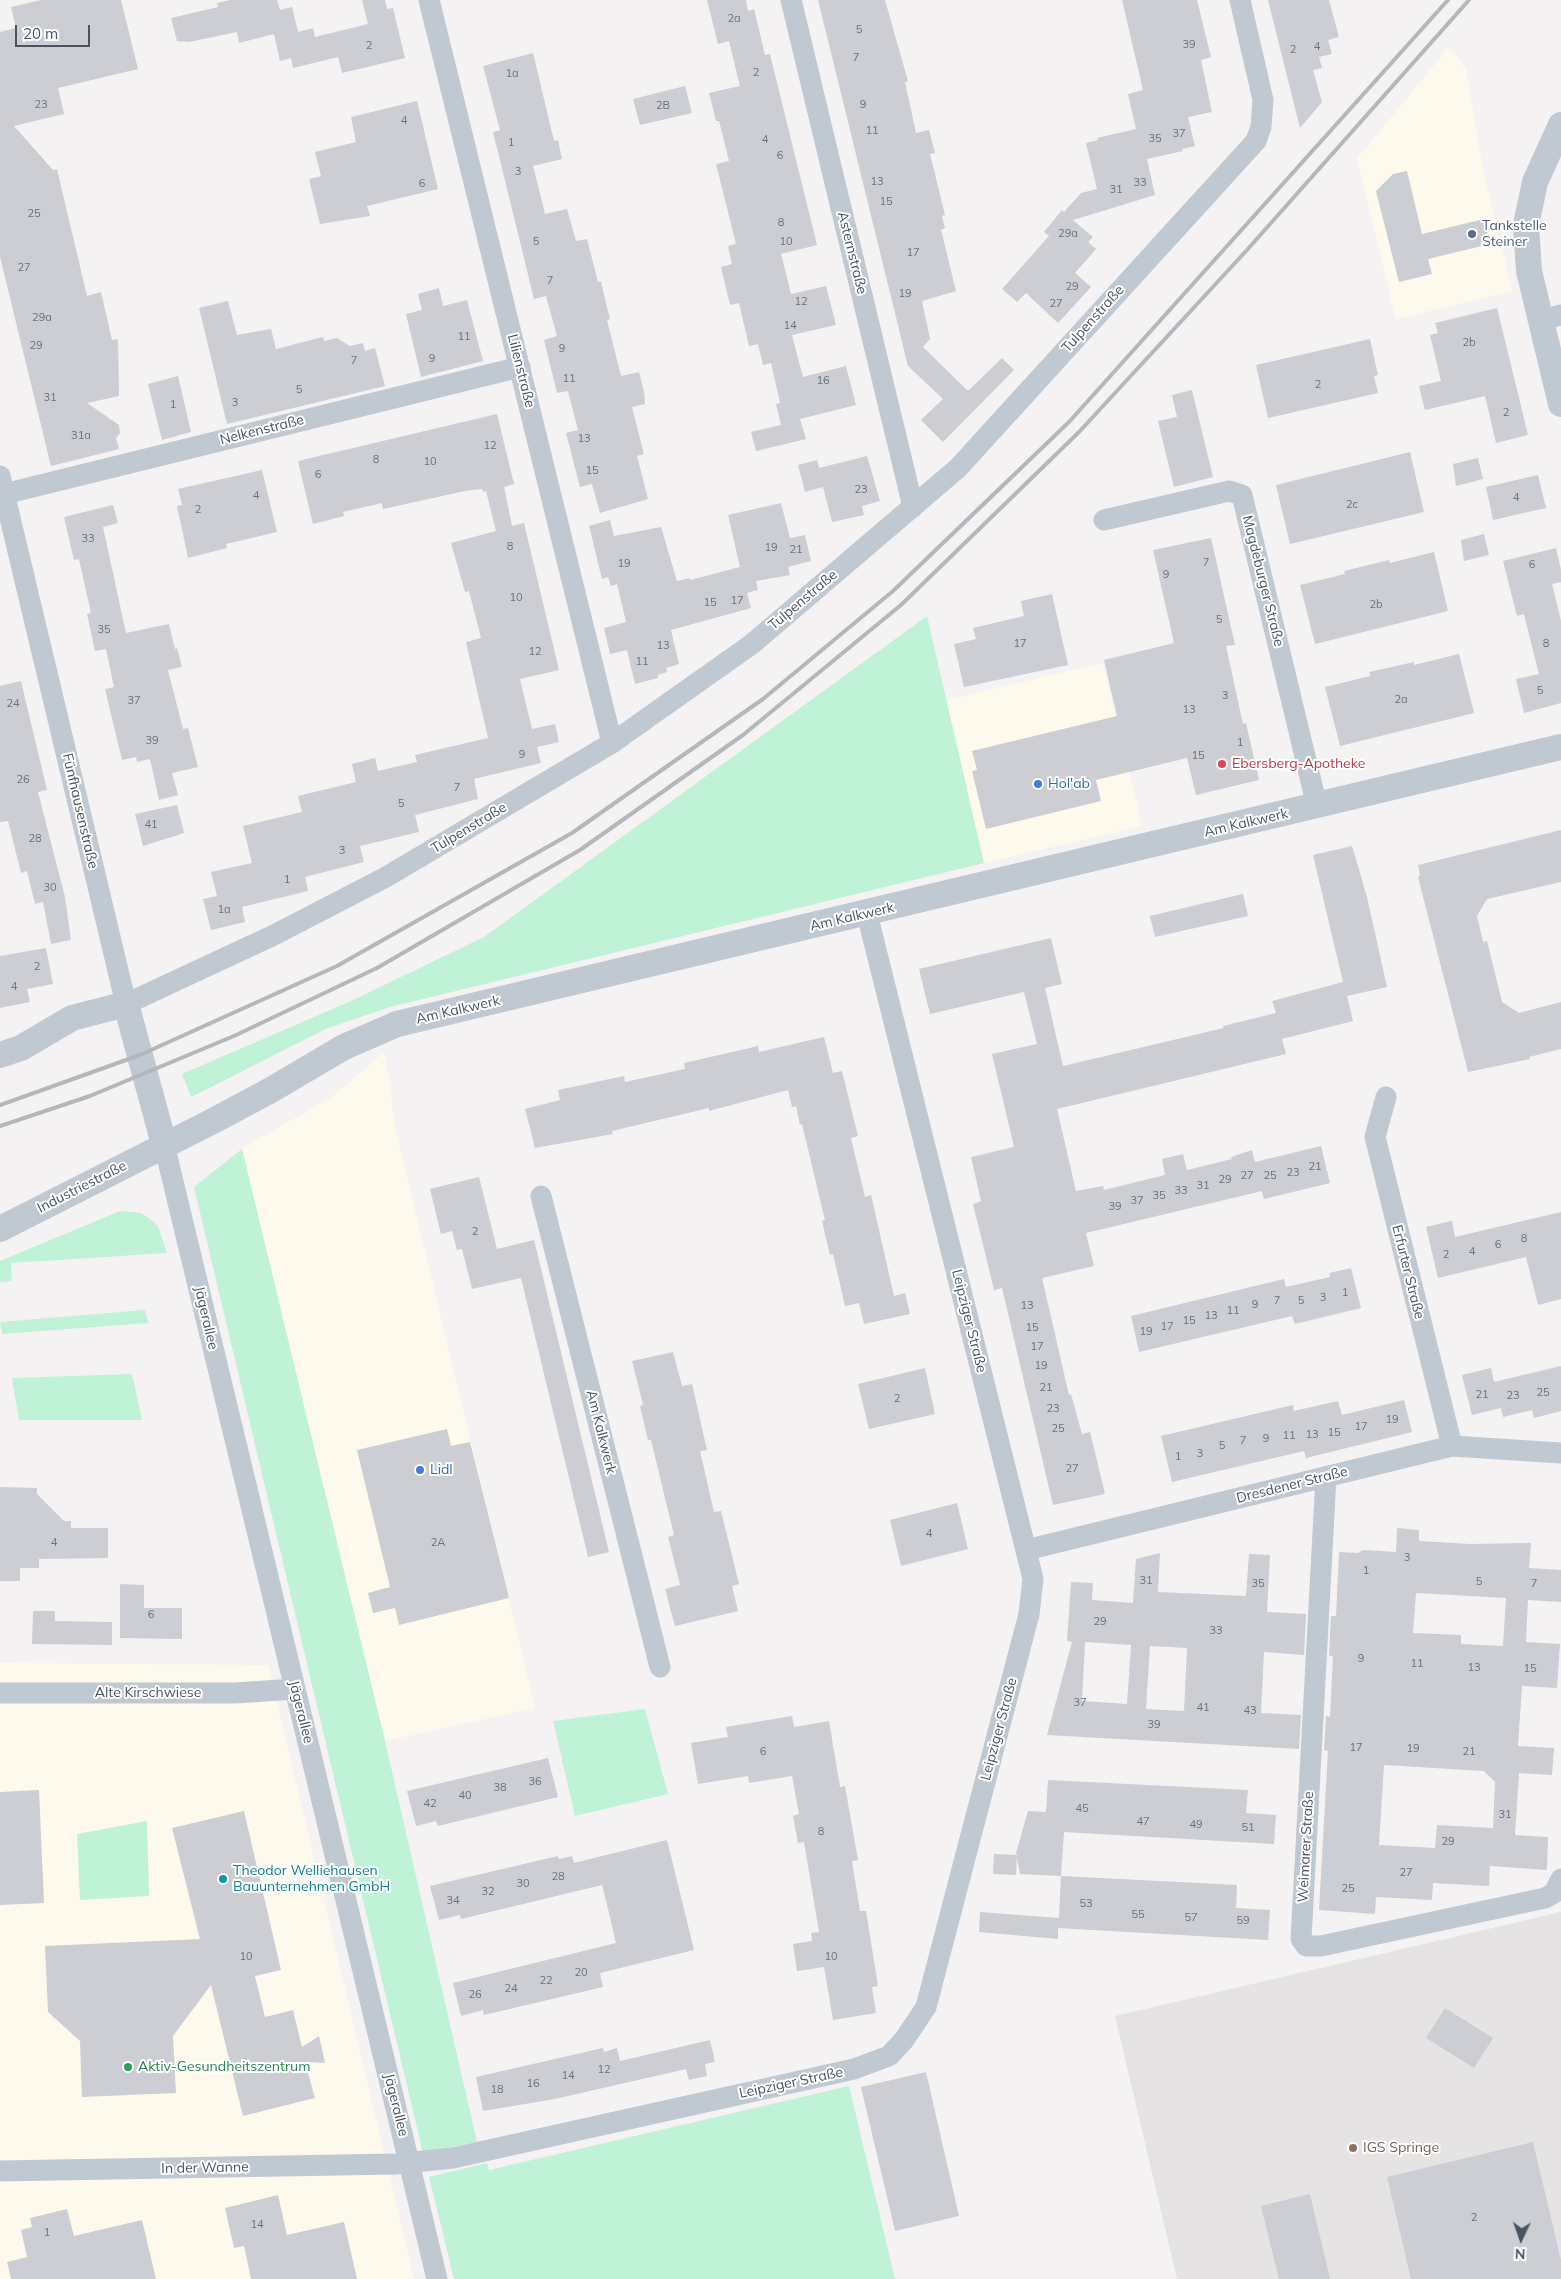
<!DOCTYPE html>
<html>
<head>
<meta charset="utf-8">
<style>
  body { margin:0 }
  #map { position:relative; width:1561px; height:2279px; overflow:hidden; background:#f4f2f2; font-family:Mulish,sans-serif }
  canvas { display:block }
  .north { position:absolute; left:1496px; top:2214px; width:50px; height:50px; -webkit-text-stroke:4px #fff; paint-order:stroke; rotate:183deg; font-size:14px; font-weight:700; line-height:20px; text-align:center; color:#495461 }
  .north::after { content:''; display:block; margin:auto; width:18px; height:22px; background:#495461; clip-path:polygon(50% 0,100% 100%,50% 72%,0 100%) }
  .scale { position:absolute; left:15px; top:25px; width:75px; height:22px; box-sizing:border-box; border:2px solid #495461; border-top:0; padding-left:6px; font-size:15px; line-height:18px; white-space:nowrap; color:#495461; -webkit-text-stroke:4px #fff; paint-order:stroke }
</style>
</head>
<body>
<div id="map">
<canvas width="1561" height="2279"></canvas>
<div class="north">N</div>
<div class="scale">20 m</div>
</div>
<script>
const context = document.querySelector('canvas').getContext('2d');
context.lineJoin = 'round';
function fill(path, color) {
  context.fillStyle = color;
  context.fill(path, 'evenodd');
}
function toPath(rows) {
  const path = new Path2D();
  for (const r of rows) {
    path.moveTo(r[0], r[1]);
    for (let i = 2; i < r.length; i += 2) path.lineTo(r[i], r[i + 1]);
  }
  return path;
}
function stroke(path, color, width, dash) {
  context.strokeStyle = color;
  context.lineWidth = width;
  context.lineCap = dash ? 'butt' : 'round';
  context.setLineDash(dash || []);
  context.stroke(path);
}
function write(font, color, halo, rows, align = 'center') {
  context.font = font + ' Mulish,sans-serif';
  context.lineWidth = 4;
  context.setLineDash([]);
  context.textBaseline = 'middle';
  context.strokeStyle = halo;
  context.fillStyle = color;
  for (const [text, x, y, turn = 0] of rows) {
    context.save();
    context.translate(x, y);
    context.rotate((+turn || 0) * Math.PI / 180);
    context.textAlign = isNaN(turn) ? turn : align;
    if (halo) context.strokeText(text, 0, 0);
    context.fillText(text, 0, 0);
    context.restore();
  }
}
fill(toPath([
  [1449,47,1466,68,1483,170,1512,291,1396,319,1357,159],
  [1103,663,1142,826,984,863,946,700],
  [383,1053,391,1085,393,1119,535,1708,385,1741,242,1149,333,1096],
  [0,1663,268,1665,414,2279,0,2279]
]), '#fdfaed');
fill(toPath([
  [1561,1912,1561,2279,1177,2279,1115,2016]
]), '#e5e3e4');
fill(toPath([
  [927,616,984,863,390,1007,328,1028,191,1097,182,1074,351,1001,484,937],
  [242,1149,385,1741,477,2142,423,2153,194,1187],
  [120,1211,141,1213,150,1219,158,1226,167,1253,11,1263,12,1281,0,1282,0,1261],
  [145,1310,148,1323,2,1334,0,1322],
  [132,1374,142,1420,19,1420,12,1378],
  [645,1709,668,1794,575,1816,553,1721],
  [147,1821,149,1896,80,1900,77,1834],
  [849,2086,895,2279,454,2279,429,2177,487,2163,489,2170]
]), '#c0f2d7');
fill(toPath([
  [41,0,121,0,138,69,58,88,64,114,14,126,53,170,57,169,87,296,101,292,112,340,118,339,119,396,87,403,119,425,120,433,116,438,119,449,51,466,0,257,0,32,16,28,11,7],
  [230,0,277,0,280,10,292,7,298,32,313,28,315,37,368,24,362,0,385,0,387,9,393,8,405,58,342,73,338,57,293,68,291,58,280,61,274,34,239,43,237,32,189,42,177,41,171,18,218,7,217,3],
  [707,0,746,0,748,11,754,9,765,55,770,54,817,245,781,254,791,294,826,286,836,325,792,335,803,377,846,366,856,405,800,419,806,439,756,451,751,432,781,425,776,404,780,403,771,363,763,365,758,344,749,346,739,303,730,305,721,267,732,264,728,246,736,244,716,164,729,161,719,121,716,121,709,93,740,86,729,41,718,44],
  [818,0,885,0,908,81,905,82,916,133,929,130,935,153,930,154,945,215,942,216,945,228,941,230,956,291,922,301,930,339,923,347,968,391,1002,358,1014,370,943,442,921,420,943,399,908,366],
  [1122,0,1197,0,1211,57,1201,60,1212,112,1188,117,1195,146,1182,149,1183,151,1147,159,1155,195,1073,220,1093,237,1088,242,1096,249,1075,273,1091,287,1058,323,1026,293,1017,302,1002,289,1049,236,1044,232,1062,210,1064,212,1081,193,1097,189,1086,143,1098,140,1097,138,1136,129,1128,94,1143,90],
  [1268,0,1329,0,1339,37,1328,40,1332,54,1319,57,1322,68,1313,70,1322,102,1300,128],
  [533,53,554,141,558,140,562,159,533,166,545,214,567,209,576,241,587,239,598,282,601,281,605,299,610,319,607,320,621,376,639,372,644,392,645,404,632,407,644,454,637,456,648,499,600,513,592,484,580,487,566,433,578,430,568,391,557,393,544,340,557,336,546,296,534,299,493,132,500,130,483,66],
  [685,86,692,113,640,125,633,99],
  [417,101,438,189,367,206,370,216,320,224,309,179,321,176,315,152,356,142,351,117],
  [1407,171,1422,234,1484,219,1490,244,1428,259,1432,274,1399,282,1376,191,1393,174],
  [439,288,443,306,467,300,483,361,421,377,406,314,422,310,418,294],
  [228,301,237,335,271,329,276,349,323,337,324,341,337,338,350,346,363,343,365,351,375,348,385,386,227,424,199,308],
  [1497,308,1528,435,1496,443,1485,396,1425,410,1419,386,1441,381,1430,335,1438,333,1435,323],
  [1370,339,1378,375,1374,376,1378,393,1268,418,1256,365],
  [178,376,191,432,162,440,148,384],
  [1192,390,1213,477,1174,487,1158,421,1177,417,1172,395],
  [497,414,514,484,504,487,512,526,524,523,559,670,520,679,532,729,555,724,559,742,537,747,541,763,474,779,478,799,415,815,419,832,360,846,364,862,305,877,308,891,242,907,245,922,211,930,203,899,217,896,211,872,252,863,243,826,302,812,298,796,356,782,352,764,375,758,378,771,417,762,415,755,488,738,466,642,481,638,469,591,465,592,451,543,496,531,486,491,483,492,482,489,465,491,383,509,382,503,343,512,344,516,313,524,298,461],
  [1410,452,1424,512,1290,544,1276,485],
  [867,456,880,501,862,506,864,515,832,522,823,487,805,492,798,465,817,460,819,468],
  [1478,458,1483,479,1456,486,1453,464],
  [262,470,277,532,226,544,227,548,188,558,177,506,182,505,178,489],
  [1538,475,1546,508,1493,520,1486,487],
  [781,503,790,538,805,535,811,561,788,567,790,575,756,581,758,590,747,593,751,608,671,630,679,664,666,668,667,672,658,675,658,678,635,684,627,650,610,654,604,628,626,622,617,584,611,586,608,577,602,579,589,526,610,520,614,536,661,527,677,581,690,578,690,580,740,567,728,515],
  [113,505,118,523,103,527,126,633,169,624,175,649,177,648,182,667,168,670,183,729,188,728,198,767,172,773,178,795,159,800,150,759,137,762,136,757,122,760,105,689,114,687,106,649,95,651,87,614,91,613,79,559,74,560,64,517],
  [1484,534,1489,555,1464,561,1461,540],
  [1211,538,1235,645,1226,646,1243,724,1246,723,1259,780,1196,795,1187,758,1096,780,1101,801,986,829,972,771,977,770,972,751,1117,716,1104,660,1174,643,1153,550],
  [1556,548,1561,570,1561,582,1552,584,1561,621,1561,703,1524,713,1516,679,1539,674,1524,614,1517,616,1503,561],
  [1434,552,1448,611,1315,644,1300,585,1345,574,1344,571,1389,560,1390,563],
  [1052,594,1068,665,964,687,954,644,976,639,973,628,1024,616,1021,601],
  [1459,654,1474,713,1340,746,1325,687,1370,676,1369,672,1414,662,1414,665],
  [21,681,47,790,38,792,65,897,71,940,51,944,43,902,35,904,27,871,21,873,8,821,0,822,0,686],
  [177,805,184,833,143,846,135,814],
  [1561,830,1561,882,1487,899,1477,916,1483,942,1487,941,1502,1002,1519,1013,1561,1002,1561,1049,1529,1057,1530,1059,1468,1072,1418,877,1420,876,1418,865],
  [1352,846,1367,897,1387,987,1347,996,1353,1021,1282,1039,1286,1054,1057,1109,1076,1191,1103,1186,1104,1190,1165,1175,1162,1159,1183,1154,1187,1170,1232,1159,1231,1157,1252,1150,1255,1162,1321,1146,1330,1183,1264,1199,1262,1191,1086,1233,1094,1266,1042,1278,1069,1395,1071,1394,1082,1434,1090,1432,1105,1494,1053,1505,1002,1288,994,1290,973,1204,981,1201,971,1157,1014,1147,992,1054,1037,1044,1024,992,930,1014,919,969,1051,938,1062,984,1045,988,1063,1066,1224,1028,1223,1026,1276,1013,1272,1001,1343,982,1313,855],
  [1243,894,1248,916,1155,937,1150,916],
  [46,948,53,984,27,989,30,1002,0,1008,0,956],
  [824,1037,833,1073,842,1071,858,1136,851,1138,865,1197,871,1195,894,1296,905,1293,910,1314,864,1324,859,1303,845,1306,833,1254,830,1255,822,1221,825,1220,802,1124,800,1125,796,1106,792,1107,788,1090,709,1111,709,1108,612,1131,613,1134,535,1148,525,1109,560,1100,558,1090,624,1076,625,1082,685,1069,684,1063,741,1050,758,1046,759,1052],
  [479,1177,497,1249,534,1240,609,1552,588,1557,521,1278,472,1289,462,1249,457,1250,452,1231,441,1234,430,1189],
  [1561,1212,1561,1299,1538,1305,1526,1257,1438,1278,1426,1227,1452,1221,1455,1237],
  [1351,1268,1361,1308,1295,1324,1292,1316,1139,1352,1131,1316,1284,1279,1286,1287,1330,1277,1329,1273],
  [673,1352,682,1386,692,1384,707,1450,700,1451,714,1512,721,1511,739,1584,732,1586,738,1611,675,1626,665,1589,680,1585,668,1537,674,1535,651,1440,648,1440,640,1406,643,1405,632,1361],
  [1561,1366,1561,1411,1534,1418,1532,1410,1503,1417,1501,1408,1472,1415,1462,1375,1491,1368,1494,1382],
  [925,1368,935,1414,869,1429,858,1384],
  [1404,1400,1412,1432,1306,1458,1304,1451,1172,1482,1161,1436,1293,1405,1294,1411,1338,1401,1342,1415],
  [447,1429,451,1446,470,1442,509,1598,399,1625,395,1608,373,1613,368,1593,390,1587,357,1450],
  [0,1487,37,1488,37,1494,64,1521,71,1521,71,1528,108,1528,108,1558,39,1559,39,1568,20,1568,20,1581,0,1581],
  [957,1503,968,1549,901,1566,890,1520],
  [1397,1528,1419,1530,1419,1541,1470,1544,1531,1543,1529,1568,1561,1570,1561,1602,1528,1600,1526,1642,1560,1644,1557,1688,1522,1686,1518,1746,1554,1748,1552,1775,1519,1773,1515,1835,1548,1837,1547,1870,1490,1866,1489,1886,1433,1883,1432,1900,1376,1897,1375,1914,1319,1910,1328,1751,1324,1750,1326,1716,1330,1717,1333,1656,1329,1656,1331,1616,1336,1616,1339,1552,1358,1553,1363,1550,1396,1552],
  [1416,1593,1506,1598,1503,1646,1461,1644,1461,1635,1413,1633],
  [1384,1765,1484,1771,1495,1782,1493,1828,1437,1825,1435,1848,1379,1845],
  [1160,1553,1158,1592,1246,1596,1249,1554,1270,1555,1267,1612,1306,1614,1304,1655,1264,1652,1261,1713,1301,1715,1299,1749,1047,1735,1072,1642,1067,1641,1071,1582,1093,1583,1092,1600,1133,1603,1136,1559],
  [1085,1642,1131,1645,1127,1704,1082,1701],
  [1150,1646,1187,1648,1184,1711,1146,1709],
  [120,1584,144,1585,144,1608,182,1608,182,1639,120,1638],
  [33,1611,55,1611,55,1621,112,1622,112,1645,32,1644],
  [792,1716,794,1727,829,1721,840,1787,845,1786,855,1843,858,1860,852,1861,860,1911,866,1911,878,1986,872,1987,876,2013,833,2020,824,1967,797,1971,793,1944,812,1941,811,1933,819,1932,804,1842,798,1843,793,1816,799,1814,792,1776,749,1783,748,1776,698,1784,691,1743,728,1737,726,1727],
  [548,1758,558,1797,438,1826,436,1821,416,1826,407,1791],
  [1048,1780,1248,1790,1246,1813,1276,1815,1274,1844,1064,1832,1061,1876,1020,1874,1016,1853,1028,1811,1046,1812],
  [39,1790,44,1903,0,1905,0,1792],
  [244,1811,281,1970,255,1976,265,2017,293,2010,302,2047,319,2036,325,2063,305,2062,315,2098,243,2116,211,1985,173,2036,176,2093,82,2097,80,2041,48,2012,45,1946,200,1939,172,1828],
  [667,1840,694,1950,600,1973,603,1987,484,2015,483,2010,461,2016,453,1983,616,1943,608,1909,602,1885,461,1919,460,1915,439,1920,430,1886,558,1856,559,1859,572,1856,574,1863],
  [994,1854,1017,1855,1016,1875,993,1874],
  [1061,1876,1237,1885,1236,1908,1270,1910,1268,1940,1058,1928,1058,1939,979,1932,980,1912,1059,1918],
  [1445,2008,1493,2038,1474,2068,1426,2038],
  [710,2040,715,2062,705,2064,707,2076,689,2080,686,2069,555,2099,483,2111,476,2077,603,2048,604,2052,617,2048,620,2061],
  [926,2072,959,2216,895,2231,861,2087],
  [1533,2142,1561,2260,1561,2279,1411,2279,1387,2177],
  [1310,2194,1330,2279,1279,2279,1261,2206],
  [278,2195,287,2235,344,2222,357,2279,251,2279,244,2246,234,2248,225,2208],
  [67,2209,74,2236,142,2220,156,2279,11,2279,7,2262,27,2257,21,2230,32,2227,30,2218]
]), '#ccced4');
stroke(toPath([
  [429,0,612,743],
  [791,0,913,507],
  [1541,320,1561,315],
  [0,476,126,1004,274,935,386,877,612,743,752,644,958,468,1256,141,1261,127,1263,100,1240,0],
  [4,494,520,367],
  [1104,520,1229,491,1242,495,1317,806],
  [1386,1097,1375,1137,1452,1446],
  [164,1144,437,2279],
  [541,1196,660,1667],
  [1326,1477,1301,1939,1306,1946,1321,1946,1545,1898,1554,1893,1561,1879],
  [1026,1550,1452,1446,1561,1453],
  [0,1693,235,1693,295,1689],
  [0,2171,395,2164,453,2158,854,2069,889,2056,904,2040,926,2007,1029,1614,1033,1579,867,914]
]), '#c0c8d2', 21);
stroke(toPath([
  [1561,125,1535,182,1526,225,1529,271,1561,404],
  [0,1055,21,1048,72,1018,126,1004,164,1144],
  [0,1229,215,1120,271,1090,344,1047,397,1024,1561,747]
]), '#c0c8d2', 26);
stroke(toPath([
  [0,1105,140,1055,337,966,572,833,763,699,893,591,1069,422,1448,0],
  [0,1126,90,1096,234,1036,377,968,580,850,743,735,901,605,1079,432,1247,250,1469,0]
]), '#b4b7bc', 4);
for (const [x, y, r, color] of [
  [1472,234,5,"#5c6f8a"],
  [1222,764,5,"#e0444e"],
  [1038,784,5,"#3f7fe0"],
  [420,1470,5,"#3f7fe0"],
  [223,1879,5,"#0f9aa8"],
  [128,2067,5,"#2e9e5b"],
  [1353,2148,5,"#8d6e63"]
]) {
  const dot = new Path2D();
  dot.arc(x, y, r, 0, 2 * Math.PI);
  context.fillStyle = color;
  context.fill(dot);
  stroke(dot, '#fff', 2);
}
write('11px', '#6a727e', null, [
  ["2a",734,19],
  ["5",859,30],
  ["39",1189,45],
  ["2",369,46],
  ["4",1317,47],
  ["2",1293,50],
  ["7",856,58],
  ["2",756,73],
  ["1a",512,74],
  ["23",41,105],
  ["9",863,105],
  ["2B",663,106],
  ["4",404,121],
  ["11",872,131],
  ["37",1179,134],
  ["35",1155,139],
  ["4",765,140],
  ["1",511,143],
  ["6",780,156],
  ["3",518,172],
  ["13",877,182],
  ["33",1140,183],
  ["6",422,184],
  ["31",1116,190],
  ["15",886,202],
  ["25",34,214],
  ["8",781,223],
  ["29a",1068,234],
  ["5",536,242],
  ["10",786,242],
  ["17",913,253],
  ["27",24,268],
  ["7",550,281],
  ["29",1072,287],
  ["19",905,294],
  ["12",801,302],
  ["27",1056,304],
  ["29a",42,318],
  ["14",790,326],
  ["11",464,337],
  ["2b",1469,343],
  ["29",36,346],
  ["9",562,349],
  ["9",432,359],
  ["7",354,361],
  ["11",569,379],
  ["16",823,381],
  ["2",1318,385],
  ["5",299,390],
  ["31",50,398],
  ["3",235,403],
  ["1",173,405],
  ["2",1506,413],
  ["31a",81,436],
  ["13",584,439],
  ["12",490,446],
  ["8",376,460],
  ["10",430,462],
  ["15",592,471],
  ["6",318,475],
  ["23",861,490],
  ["4",256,496],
  ["4",1516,498],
  ["2c",1352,505],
  ["2",198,510],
  ["33",88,539],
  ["8",510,547],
  ["19",771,548],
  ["21",796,550],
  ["7",1206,563],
  ["19",624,564],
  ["6",1532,565],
  ["9",1166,575],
  ["10",516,598],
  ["17",737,601],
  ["15",710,603],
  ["2b",1376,605],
  ["5",1219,620],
  ["35",104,630],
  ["17",1020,644],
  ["8",1546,644],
  ["13",663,646],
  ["12",535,652],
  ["11",642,662],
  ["5",1540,691],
  ["3",1225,696],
  ["2a",1401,700],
  ["37",134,701],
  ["24",13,704],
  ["13",1189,710],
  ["39",152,741],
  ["1",1240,743],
  ["9",522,755],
  ["15",1198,756],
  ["26",23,780],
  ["7",457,788],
  ["5",401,804],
  ["41",151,825],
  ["28",35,839],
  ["3",342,851],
  ["1",287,880],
  ["30",50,888],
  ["1a",224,910],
  ["2",37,967],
  ["4",14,987],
  ["21",1315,1167],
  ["23",1293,1173],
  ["27",1247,1176],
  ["25",1270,1176],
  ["29",1225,1180],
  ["31",1203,1186],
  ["33",1181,1191],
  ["35",1159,1196],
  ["37",1137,1201],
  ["39",1115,1207],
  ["2",475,1232],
  ["8",1524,1239],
  ["6",1498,1245],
  ["4",1472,1252],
  ["2",1446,1255],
  ["1",1345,1293],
  ["3",1323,1298],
  ["7",1277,1301],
  ["5",1301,1301],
  ["9",1255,1305],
  ["13",1027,1306],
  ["11",1233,1311],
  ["13",1211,1316],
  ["15",1189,1321],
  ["17",1167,1327],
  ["15",1032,1328],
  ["19",1146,1332],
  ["17",1037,1347],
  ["19",1041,1366],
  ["21",1046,1388],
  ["25",1543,1393],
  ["21",1482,1395],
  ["23",1513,1396],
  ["2",897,1399],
  ["23",1053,1409],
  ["19",1392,1420],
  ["17",1361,1427],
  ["25",1058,1429],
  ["15",1334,1433],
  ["13",1312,1435],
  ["11",1289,1436],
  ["9",1266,1439],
  ["7",1243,1441],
  ["5",1222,1446],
  ["3",1200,1454],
  ["1",1178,1457],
  ["27",1072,1469],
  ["4",929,1534],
  ["4",54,1543],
  ["2A",438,1543],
  ["3",1407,1558],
  ["1",1366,1571],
  ["31",1146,1581],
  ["5",1479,1582],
  ["35",1258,1584],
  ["7",1534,1584],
  ["6",151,1615],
  ["29",1100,1622],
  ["33",1216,1631],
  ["9",1361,1659],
  ["11",1417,1664],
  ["13",1474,1668],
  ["15",1530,1669],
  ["37",1080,1703],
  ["41",1203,1708],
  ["43",1250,1711],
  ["39",1154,1725],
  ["17",1356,1748],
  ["19",1413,1749],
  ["6",763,1752],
  ["21",1469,1752],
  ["36",535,1782],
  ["38",500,1788],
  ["40",465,1796],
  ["42",430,1804],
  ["45",1082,1809],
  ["31",1505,1815],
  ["47",1143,1822],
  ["49",1196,1825],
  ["51",1248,1828],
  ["8",821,1832],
  ["29",1448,1842],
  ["27",1406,1873],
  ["28",558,1877],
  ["30",523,1884],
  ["25",1348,1889],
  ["32",488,1892],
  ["34",453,1901],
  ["53",1086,1904],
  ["55",1138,1915],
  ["57",1191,1918],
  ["59",1243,1921],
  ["10",246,1957],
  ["10",831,1957],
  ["20",581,1973],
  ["22",546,1981],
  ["24",511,1989],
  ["26",475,1995],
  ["12",604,2070],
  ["14",568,2076],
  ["16",533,2084],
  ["18",497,2090],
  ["2",1474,2218],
  ["14",257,2225],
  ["1",47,2233]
]);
write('14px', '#4e5e75', '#fff', [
  ["Tankstelle",1482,226],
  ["Steiner",1482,242]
], 'left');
write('14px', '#495461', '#fff', [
  ["Asternstraße",852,253,76],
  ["Tulpenstraße",1093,319,-48],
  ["Lilienstraße",521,371,76],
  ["Nelkenstraße",262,430,-14],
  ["Magdeburger Straße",1263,581,76],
  ["Tulpenstraße",803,600,-40],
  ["Fünfhausenstraße",80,811,77],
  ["Am Kalkwerk",1246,823,-13],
  ["Tulpenstraße",469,828,-31],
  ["Am Kalkwerk",852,917,-13],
  ["Am Kalkwerk",458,1010,-13],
  ["Industriestraße",82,1187,-27],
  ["Erfurter Straße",1408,1272,76],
  ["Jägerallee",206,1318,77],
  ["Leipziger Straße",969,1321,76],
  ["Am Kalkwerk",601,1432,76],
  ["Dresdener Straße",1292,1485,-14],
  ["Alte Kirschwiese",148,1693],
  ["Jägerallee",301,1712,76],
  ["Leipziger Straße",999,1729,-75],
  ["Weimarer Straße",1306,1847,-87],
  ["Leipziger Straße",791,2083,-12],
  ["Jägerallee",396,2105,76],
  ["In der Wanne",205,2168,-1]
]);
write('14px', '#be3a42', '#fff', [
  ["Ebersberg-Apotheke",1232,764]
], 'left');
write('14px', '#366cbe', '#fff', [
  ["Hol'ab",1048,784],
  ["Lidl",430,1470]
], 'left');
write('14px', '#0d838f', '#fff', [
  ["Theodor Welliehausen",233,1871],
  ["Bauunternehmen GmbH",233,1887]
], 'left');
write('14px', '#27864d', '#fff', [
  ["Aktiv-Gesundheitszentrum",138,2067]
], 'left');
write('14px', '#785e54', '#fff', [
  ["IGS Springe",1363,2148]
], 'left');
</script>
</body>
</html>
